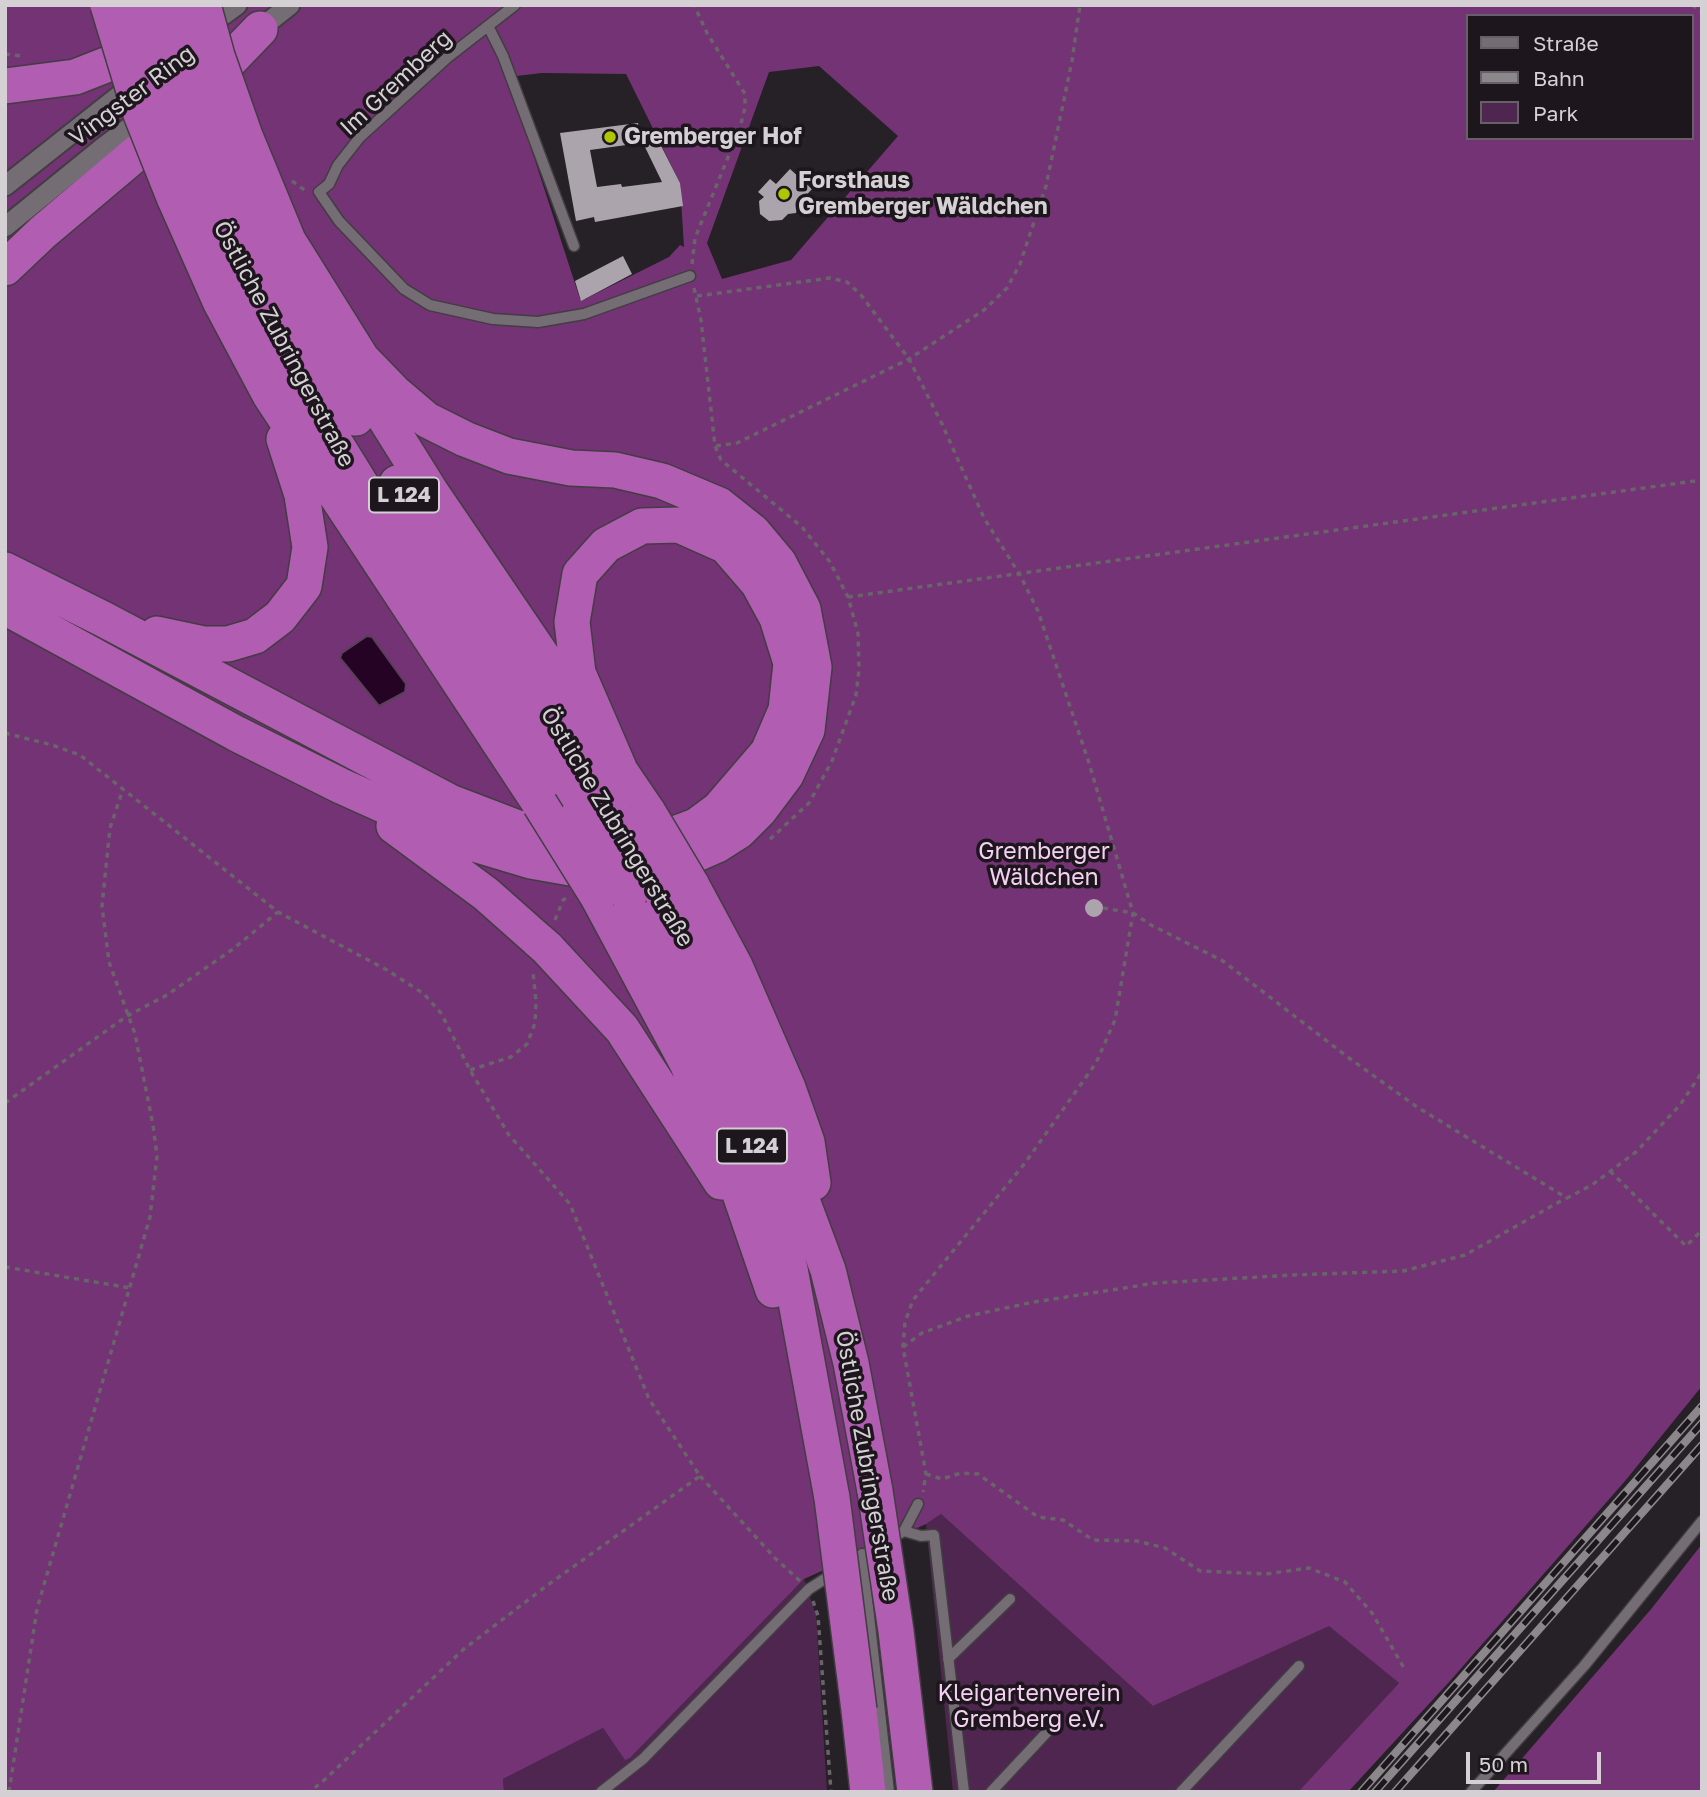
<!DOCTYPE html>
<html>
<head>
<meta charset="utf-8">
<style>
  body { margin:0 }
  #map { position:relative; width:1707px; height:1797px; overflow:hidden; background:#262126; font-family:"Golos Text",sans-serif }
  canvas { display:block }
  .frame { position:absolute; inset:0; border:7px solid #d4d0d4; pointer-events:none }
  .legend { position:absolute; left:1466px; top:14px; width:228px; height:126px; box-sizing:border-box; background:#1d171d; border:2px solid #666166; margin:0; padding:9px 12px; list-style:none; font-size:21px; color:#d4d0d4 }
  .legend li { display:flex; align-items:center; gap:14px; height:35px }
  .legend b { width:35px; border:2px solid #666166 }
  .scale { position:absolute; left:1466px; top:1752px; width:135px; height:32px; box-sizing:border-box; border:4px solid #d4d0d4; border-top:0; padding-left:9px; font-size:21px; line-height:24px; white-space:nowrap; color:#d4d0d4; -webkit-text-stroke:5px #1d171d; paint-order:stroke }
</style>
</head>
<body>
<div id="map">
<canvas width="1707" height="1797"></canvas>
<div class="frame"></div>
<ul class="legend">
<li><b style="height:9px;background:#746d74"></b>Straße</li>
<li><b style="height:9px;background:#8b878b"></b>Bahn</li>
<li><b style="height:19px;background:#4f264f"></b>Park</li>
</ul>
<div class="scale">50 m</div>
</div>
<script>
const context = document.querySelector('canvas').getContext('2d');
context.lineJoin = 'round';
function fill(path, color) {
  context.fillStyle = color;
  context.fill(path, 'evenodd');
}
function toPath(rows) {
  const path = new Path2D();
  for (const r of rows) {
    if (r.length === 3) {
      path.moveTo(r[0] + r[2], r[1]);
      path.arc(r[0], r[1], r[2], 0, 2 * Math.PI);
      continue;
    }
    path.moveTo(r[0], r[1]);
    for (let i = 2; i < r.length; i += 2) path.lineTo(r[i], r[i + 1]);
  }
  return path;
}
function stroke(path, color, width, dash) {
  context.strokeStyle = color;
  context.lineWidth = width;
  context.lineCap = dash ? 'butt' : 'round';
  context.setLineDash(dash || []);
  context.stroke(path);
}
function write(font, color, halo, rows, align = 'center') {
  context.font = font + ' "Golos Text",sans-serif';
  context.lineWidth = 7;
  context.setLineDash([]);
  context.textBaseline = 'middle';
  context.strokeStyle = halo;
  context.fillStyle = color;
  for (const [text, x, y, turn = 0] of rows) {
    context.save();
    context.translate(x, y);
    context.rotate((+turn || 0) * Math.PI / 180);
    context.textAlign = isNaN(turn) ? turn : align;
    if (halo) context.strokeText(text, 0, 0);
    context.fillText(text, 0, 0);
    context.restore();
  }
}
fill(toPath([
  [941,1514,1153,1706,1329,1625,1399,1683,1298,1792,953,1792,926,1524],
  [804,1579,816,1615,827,1792,504,1792,503,1779,603,1728,625,1759,630,1758]
]), '#4f264f');
fill(toPath([
  [5,5,1702,5,1702,1386,1625,1481,1450,1681,1348,1792,1298,1792,1399,1683,1329,1626,1153,1706,941,1514,926,1524,804,1579,630,1758,625,1760,603,1728,503,1779,504,1792,5,1792],
  [1467,16,1691,16,1691,138,1467,138],
  [819,66,898,136,791,260,722,279,707,243,769,72],
  [542,73,626,74,680,183,684,247,680,245,669,257,585,299,580,299,508,77],
  [1702,1544,1702,1792,1493,1792,1652,1608]
]), '#743374');
const water = toPath([
  [367,636,372,637,406,684,405,692,379,706,340,658,342,653,367,636]
]);
fill(water, '#240324');
stroke(water, '#594059', 2);
fill(toPath([
  [638,123,641,143,590,150,597,187,621,184,622,187,662,182,643,143,656,136,680,183,683,206,595,222,594,217,576,221,560,133],
  [790,169,812,189,798,204,796,213,788,214,782,220,769,221,760,214,759,201,764,197,758,192,770,179,776,184],
  [623,256,632,274,581,301,575,281],
  [1094,908,9]
]), '#aca4ac');
const lane = toPath([
  [515,5,448,57,360,137,338,165,329,184,319,192,339,221,404,289,430,305,493,319,538,322,584,314,690,276],
  [489,28,503,56,574,246],
  [904,1531,921,1536,934,1535,964,1792],
  [862,1554,889,1792],
  [846,1565,904,1531,918,1504],
  [948,1659,1010,1599],
  [601,1792,643,1759,809,1589,834,1573],
  [991,1792,1049,1730],
  [1181,1792,1299,1666],
  [1471,1792,1584,1666,1702,1521]
]);
const street = toPath([
  [204,29,237,5],
  [252,35,290,5],
  [5,186,139,80],
  [5,227,102,148,147,114]
]);
const highway = toPath([
  [5,86,75,77,116,61,155,56],
  [245,136,294,255],
  [221,156,280,286,356,418],
  [198,176,251,292,310,402,381,517,579,814],
  [174,197,220,301,270,395,540,804],
  [5,268,43,232,157,136,260,29],
  [356,372,431,492,648,812],
  [397,483,616,816],
  [5,570,103,619,450,802,518,828,553,837,597,842,656,841,696,826,719,809,768,752,786,710,791,663,777,618,758,583,726,546,679,525,642,526,606,545,580,574,572,622,578,673,619,768],
  [5,607,237,734,341,786,461,840,531,861,599,873,632,874,667,867,717,845,739,831,759,811,786,775,807,730,814,667,803,609,779,563,753,532,719,505,662,481,615,470,571,468,509,456,465,439,427,420,394,392,362,359,284,234],
  [157,634,204,644,228,644,255,636,280,617,304,586,310,547,302,495,284,439],
  [394,826,486,894,539,941],
  [691,884,735,966,788,1088,807,1142,813,1183],
  [662,893,738,1037,766,1103,828,1270,851,1363,875,1491],
  [629,896,711,1050,752,1148,790,1269,832,1498],
  [598,897,687,1063,728,1159,773,1290],
  [547,948,622,1029,721,1182],
  [859,1710,868,1792]
]);
stroke(lane, '#423d42', 13);
stroke(street, '#423d42', 23);
stroke(highway, '#423d42', 38);
stroke(toPath([
  [1692,5,1702,12],
  [5,54,22,56],
  [292,181,306,191],
  [692,264,695,238,740,128,745,107,745,94,707,33,694,5],
  [694,288,701,320,715,446,721,460,802,527,830,562,848,597,858,633,859,669,856,695,832,761,809,803,767,842],
  [697,296,830,278,847,282,861,295,909,359,942,424,984,518,1020,575,1038,611,1089,763,1133,913,1115,1020,1096,1063,1025,1163,913,1300,905,1322,903,1347,926,1474,923,1492],
  [716,446,737,443,909,359,984,310,1007,288,1020,264,1046,186,1072,61,1080,5],
  [848,597,1702,480],
  [5,733,52,745,80,755,278,912,387,970,424,994,441,1013,470,1070,509,1135,570,1204,649,1399,700,1476,545,1587,464,1649,322,1782,309,1792],
  [1103,908,1133,913,1151,925,1223,961,1349,1058,1417,1107,1567,1198,1592,1185,1636,1152,1680,1105,1702,1072],
  [555,920,563,900,568,897],
  [470,1070,511,1057,527,1044,535,1023,536,1002,533,972],
  [5,1103,127,1016,167,995,233,949,278,912],
  [1610,1171,1686,1246,1702,1230],
  [5,1267,131,1288],
  [903,1347,922,1333,968,1316,1034,1302,1156,1283,1293,1275,1403,1271,1465,1255,1566,1198],
  [926,1474,942,1479,961,1473,978,1474,1038,1517,1063,1520,1093,1540,1137,1541,1165,1548,1200,1571,1266,1574,1309,1568,1345,1582,1372,1613,1404,1668],
  [700,1476,775,1558,800,1581],
  [813,1601,818,1616,831,1792],
  [9,1792,37,1609,150,1217,157,1156,153,1125,135,1034,109,962,102,906,110,828,123,789]
]), '#696469', 3.5, [5, 5]);
stroke(lane, '#746d74', 10);
stroke(street, '#746d74', 19);
stroke(highway, '#b15db1', 35);
const rail = toPath([
  [1361,1792,1702,1406],
  [1375,1792,1702,1423],
  [1395,1792,1702,1445]
]);
stroke(rail, '#8b878b', 8);
stroke(rail, '#1d171d', 5, [16]);
const highwayBridge = toPath([
  [108,5,141,114,174,197],
  [139,5,165,93,198,176],
  [172,5,191,72,221,156],
  [203,5,217,56,245,136],
  [540,804,598,897],
  [648,812,691,884],
  [579,814,629,896],
  [616,816,662,893],
  [539,941,547,948],
  [875,1491,896,1631,915,1792],
  [832,1498,859,1710]
]);
stroke(highwayBridge, '#423d42', 38, []);
stroke(highwayBridge, '#b15db1', 35);
for (const [x, y, r, color] of [
  [610,137,7,"#b0c503"],
  [784,194,7,"#b0c503"]
]) {
  const dot = new Path2D();
  dot.arc(x, y, r, 0, 2 * Math.PI);
  context.fillStyle = color;
  context.fill(dot);
  stroke(dot, '#1d171d', 2.5);
}
for (const [x, y, w] of [
  [404,495,70],
  [752,1146,70]
]) {
  const box = new Path2D();
  box.roundRect(x - w / 2, y - 17.5, w, 35, 5);
  context.fillStyle = '#1d171d';
  context.fill(box);
  stroke(box, '#d4d0d4', 2);
}
write('bold 21px', '#d4d0d4', null, [
  ["L 124",404,495],
  ["L 124",752,1146]
]);
write('23px', '#d4d0d4', '#1d171d', [
  ["Im Gremberg",396,83,-43],
  ["Vingster Ring",132,96,-37],
  ["Östliche Zubringerstraße",284,344,62],
  ["Östliche Zubringerstraße",617,827,59],
  ["Östliche Zubringerstraße",867,1466,80]
]);
write('bold 23px', '#d4d0d4', '#1d171d', [
  ["Gremberger Hof",624,137],
  ["Forsthaus",798,181],
  ["Gremberger Wäldchen",798,207]
], 'left');
write('23px', '#f5d0f3', '#1d171d', [
  ["Gremberger",1044,852],
  ["Wäldchen",1044,878],
  ["Kleigartenverein",1029,1694],
  ["Gremberg e.V.",1029,1720]
]);
</script>
</body>
</html>
